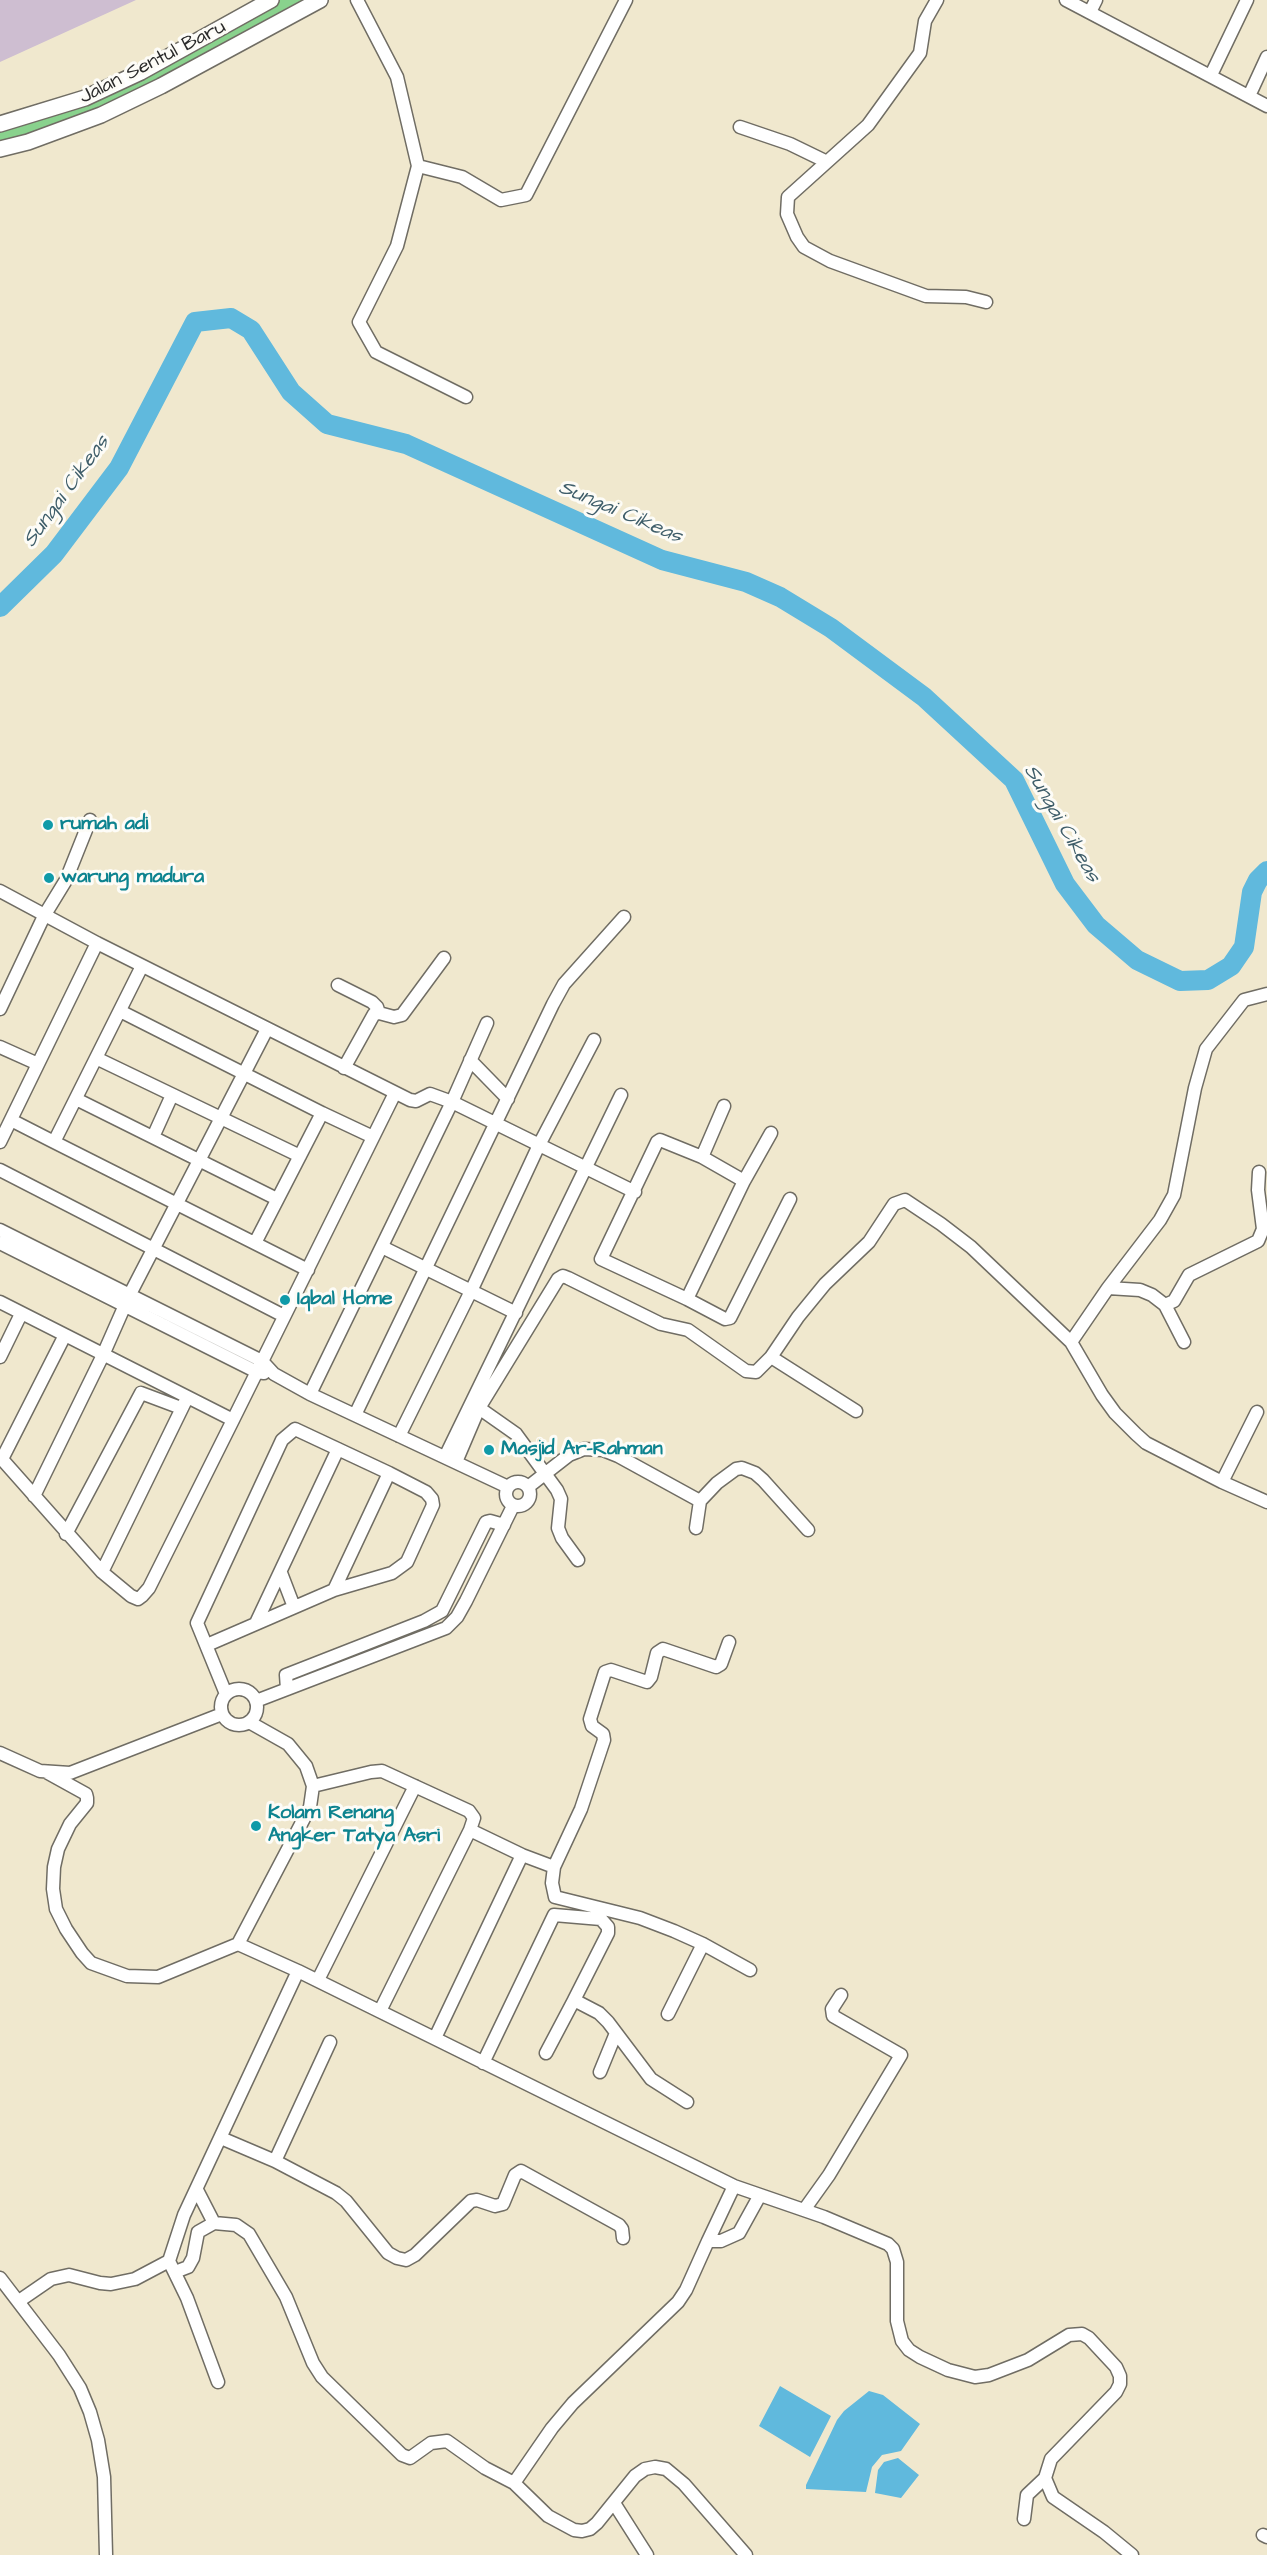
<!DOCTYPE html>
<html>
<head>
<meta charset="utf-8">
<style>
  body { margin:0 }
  canvas { display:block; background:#f0e8ce }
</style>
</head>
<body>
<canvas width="1267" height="2555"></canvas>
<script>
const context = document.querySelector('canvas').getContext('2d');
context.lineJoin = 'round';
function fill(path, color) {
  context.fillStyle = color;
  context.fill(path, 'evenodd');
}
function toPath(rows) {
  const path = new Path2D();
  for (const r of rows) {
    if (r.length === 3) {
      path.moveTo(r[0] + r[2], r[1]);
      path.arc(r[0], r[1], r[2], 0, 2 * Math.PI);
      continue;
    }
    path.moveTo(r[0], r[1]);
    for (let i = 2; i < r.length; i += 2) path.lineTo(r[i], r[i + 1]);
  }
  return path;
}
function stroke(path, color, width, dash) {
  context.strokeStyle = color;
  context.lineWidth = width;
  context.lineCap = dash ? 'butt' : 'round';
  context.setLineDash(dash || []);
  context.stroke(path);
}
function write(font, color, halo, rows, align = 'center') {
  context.font = font + ' "Architects Daughter",sans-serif';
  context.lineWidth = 6;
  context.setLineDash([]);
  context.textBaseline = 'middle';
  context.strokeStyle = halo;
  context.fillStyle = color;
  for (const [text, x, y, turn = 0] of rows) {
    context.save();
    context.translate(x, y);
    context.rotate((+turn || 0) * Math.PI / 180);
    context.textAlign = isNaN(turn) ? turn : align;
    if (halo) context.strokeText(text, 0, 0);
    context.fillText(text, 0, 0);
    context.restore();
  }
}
fill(toPath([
  [0,0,136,0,0,62]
]), '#cebed1');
fill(toPath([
  [271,0,321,0,161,86,0,149,0,124,85,98]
]), '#89d28d');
fill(toPath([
  [780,2386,831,2416,810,2457,759,2426],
  [869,2391,883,2395,920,2424,901,2451,882,2455,872,2467,866,2492,806,2489,806,2485,837,2420,844,2411],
  [898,2458,919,2475,901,2498,875,2493,878,2470,884,2462]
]), '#60b9dd');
stroke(toPath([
  [0,607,54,554,119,468,195,322,231,318,251,330,291,392,327,424,406,444,662,560,746,582,780,597,831,628,924,697,1014,780,1065,884,1096,925,1137,960,1180,981,1208,980,1231,966,1244,947,1252,892,1258,880,1267,871]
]), '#60b9dd', 20);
const minor = toPath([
  [357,0,397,77,418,166],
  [937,0,925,21,920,53,868,125,788,197,787,214,797,237,804,247,830,261,926,296,966,297,986,302],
  [1066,0,1267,106],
  [1090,12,1096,0],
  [1211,75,1247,0],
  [1249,96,1267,57],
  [740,127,790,144,825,161],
  [466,397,376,352,359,322,397,246,418,166,462,177,501,200,526,195,626,0],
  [0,891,97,943,410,1100,416,1101,430,1094,452,1102,635,1192],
  [142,966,54,1142,308,1270],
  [338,985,372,1002,377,1007,379,1013],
  [0,1009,44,916,66,880,90,820],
  [120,1011,322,1113,255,1243],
  [0,1047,38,1064],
  [96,1058,300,1156],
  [470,1060,508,1099],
  [344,1068,374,1014,379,1013,394,1017,402,1015,444,958],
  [76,1099,277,1199],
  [322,1113,373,1137],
  [11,1120,54,1142],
  [153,1137,172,1095],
  [0,1142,97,943],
  [702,1157,724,1106],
  [0,1170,284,1316],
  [744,1181,702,1157,660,1140,657,1142,601,1259,687,1299,725,1319,730,1318,790,1199],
  [0,1230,262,1361,274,1374,310,1394,508,1487],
  [0,1243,257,1372,264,1373],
  [382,1247,516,1313],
  [1108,1288,1140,1290,1152,1295,1165,1305,1184,1342],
  [687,1299,744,1181,771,1133],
  [0,1302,233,1420],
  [1165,1305,1174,1301,1189,1275,1258,1241,1263,1229,1258,1190,1259,1172],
  [1071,1342,1108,1288,1160,1220,1174,1195,1195,1088,1206,1049,1244,1000,1267,994],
  [0,1357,21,1314],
  [771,1357,856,1411],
  [310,1394,452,1102,487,1023],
  [479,1408,516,1434,557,1490,561,1499,558,1528,562,1538,578,1560],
  [355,1415,553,1004,564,984,624,917],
  [399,1436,472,1289,539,1145,594,1040],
  [0,1457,102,1572,131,1596,138,1599,142,1596,149,1588,233,1420,395,1093],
  [445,1457,621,1095],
  [2,1459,65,1335],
  [456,1462,479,1408,558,1279,563,1276,568,1278,661,1324,688,1330,746,1371,756,1372,771,1357,798,1317,825,1284,869,1242,894,1204,905,1200,941,1224,971,1247,1071,1342,1102,1395,1115,1413,1136,1434,1146,1443,1222,1482,1267,1502],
  [518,1494,12],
  [1222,1482,1257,1412],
  [528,1487,569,1455,584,1449,603,1450,618,1456,700,1501,717,1483,736,1469,742,1468,755,1473,763,1480,808,1530],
  [34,1496,103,1355,129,1296,267,1029],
  [696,1528,700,1501],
  [66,1534,141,1393,181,1408],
  [102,1572,185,1402],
  [281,1573,294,1607],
  [256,1623,338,1449],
  [207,1645,334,1590,389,1473],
  [287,1689,286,1675,424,1621,442,1611,486,1522,490,1521,504,1525],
  [239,1707,18],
  [226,1694,197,1623,282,1440,295,1429,389,1473,426,1492,432,1499,433,1505,407,1562,392,1573,334,1590],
  [256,1701,446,1628,457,1617,466,1601,513,1506],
  [249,1722,288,1744,306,1766,313,1786,310,1807,238,1944,298,1971,734,2186,824,2217,888,2244,893,2249,897,2262,897,2321,902,2341,909,2350,920,2357,948,2370,975,2377,989,2375,1028,2360,1069,2335,1082,2334,1089,2338,1116,2367,1120,2376,1120,2384,1116,2392,1051,2459,1045,2478,1053,2497,1104,2532,1132,2555],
  [0,1753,40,1771,70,1773,222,1714],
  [48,1773,86,1794,87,1798,87,1803,70,1824,58,1849,54,1867,53,1889,56,1909,66,1929,82,1953,91,1963,127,1976,158,1977,238,1944],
  [313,1786,371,1772,382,1771,469,1811,474,1818,470,1830,522,1855,554,1867,552,1883,555,1897,640,1918,674,1931,703,1944,750,1970],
  [554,1867,581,1809,604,1740,603,1734,592,1726,590,1719,605,1672,611,1670,647,1682,651,1677,657,1653,663,1649,716,1667,721,1664,729,1642],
  [318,1980,415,1786],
  [380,2011,470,1830],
  [668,2014,703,1944],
  [435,2038,522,1855],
  [546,2053,574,2000],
  [483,2063,554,1915,601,1919,608,1927,608,1933,574,2000,599,2013,608,2022,651,2079,687,2102],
  [600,2072,616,2033],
  [221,2138,275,2161,336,2193,346,2201,388,2253,397,2258,406,2260,415,2255,471,2201,477,2200,495,2206,503,2204,515,2175,521,2171,619,2225,622,2229,623,2238],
  [275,2161,330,2042],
  [804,2210,829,2175,901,2055,833,2016,832,2009,841,1995],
  [214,2223,236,2225,249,2234,286,2297,313,2363,322,2377,402,2455,410,2458,431,2443,447,2441,485,2468,514,2483,548,2516,574,2530,582,2531,590,2529,597,2523,635,2476,645,2469,655,2467,666,2469,684,2484,746,2555],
  [708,2241,734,2186],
  [175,2272,188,2267,193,2258,198,2232,214,2223,197,2190],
  [0,2278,59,2355,80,2388,90,2412,98,2440,104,2477,106,2555],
  [19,2301,51,2279,69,2275,100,2283,111,2284,135,2279,169,2261],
  [218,2382,187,2298,169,2261,184,2215,298,1971],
  [514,2483,552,2428,573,2403,678,2302,686,2290,708,2241,721,2241,739,2233,760,2195],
  [614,2503,647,2555],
  [1024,2519,1027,2495,1045,2478],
  [1263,2535,1267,2537]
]);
const major = toPath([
  [0,124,85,98,141,72,271,0],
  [0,149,28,142,101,115,161,86,320,0]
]);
stroke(minor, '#706d64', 15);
stroke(major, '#706d64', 18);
stroke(minor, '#fff', 12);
stroke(major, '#fff', 15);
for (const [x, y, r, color] of [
  [48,825,6,"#0f9aa8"],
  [49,878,6,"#0f9aa8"],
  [285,1300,6,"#0f9aa8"],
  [489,1450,6,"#0f9aa8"],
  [256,1826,6,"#0f9aa8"]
]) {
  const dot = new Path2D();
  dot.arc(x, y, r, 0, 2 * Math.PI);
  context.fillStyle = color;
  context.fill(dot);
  stroke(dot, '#fdfcf7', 2);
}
write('20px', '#2b2b2b', '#fdfcf7', [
  ["Jalan Sentul Baru",153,63,-27]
]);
write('bold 20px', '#0d838f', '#fdfcf7', [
  ["rumah adi",60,825],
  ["warung madura",61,878],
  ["Iqbal Home",297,1300],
  ["Masjid Ar-Rahman",501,1450],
  ["Kolam Renang",268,1814],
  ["Angker Tatya Asri",268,1837]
], 'left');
write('italic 21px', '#3e5d69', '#fdfcf7', [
  ["Sungai Cikeas",67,492,-54],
  ["Sungai Cikeas",620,513,23],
  ["Sungai Cikeas",1061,824,60]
]);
</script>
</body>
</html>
